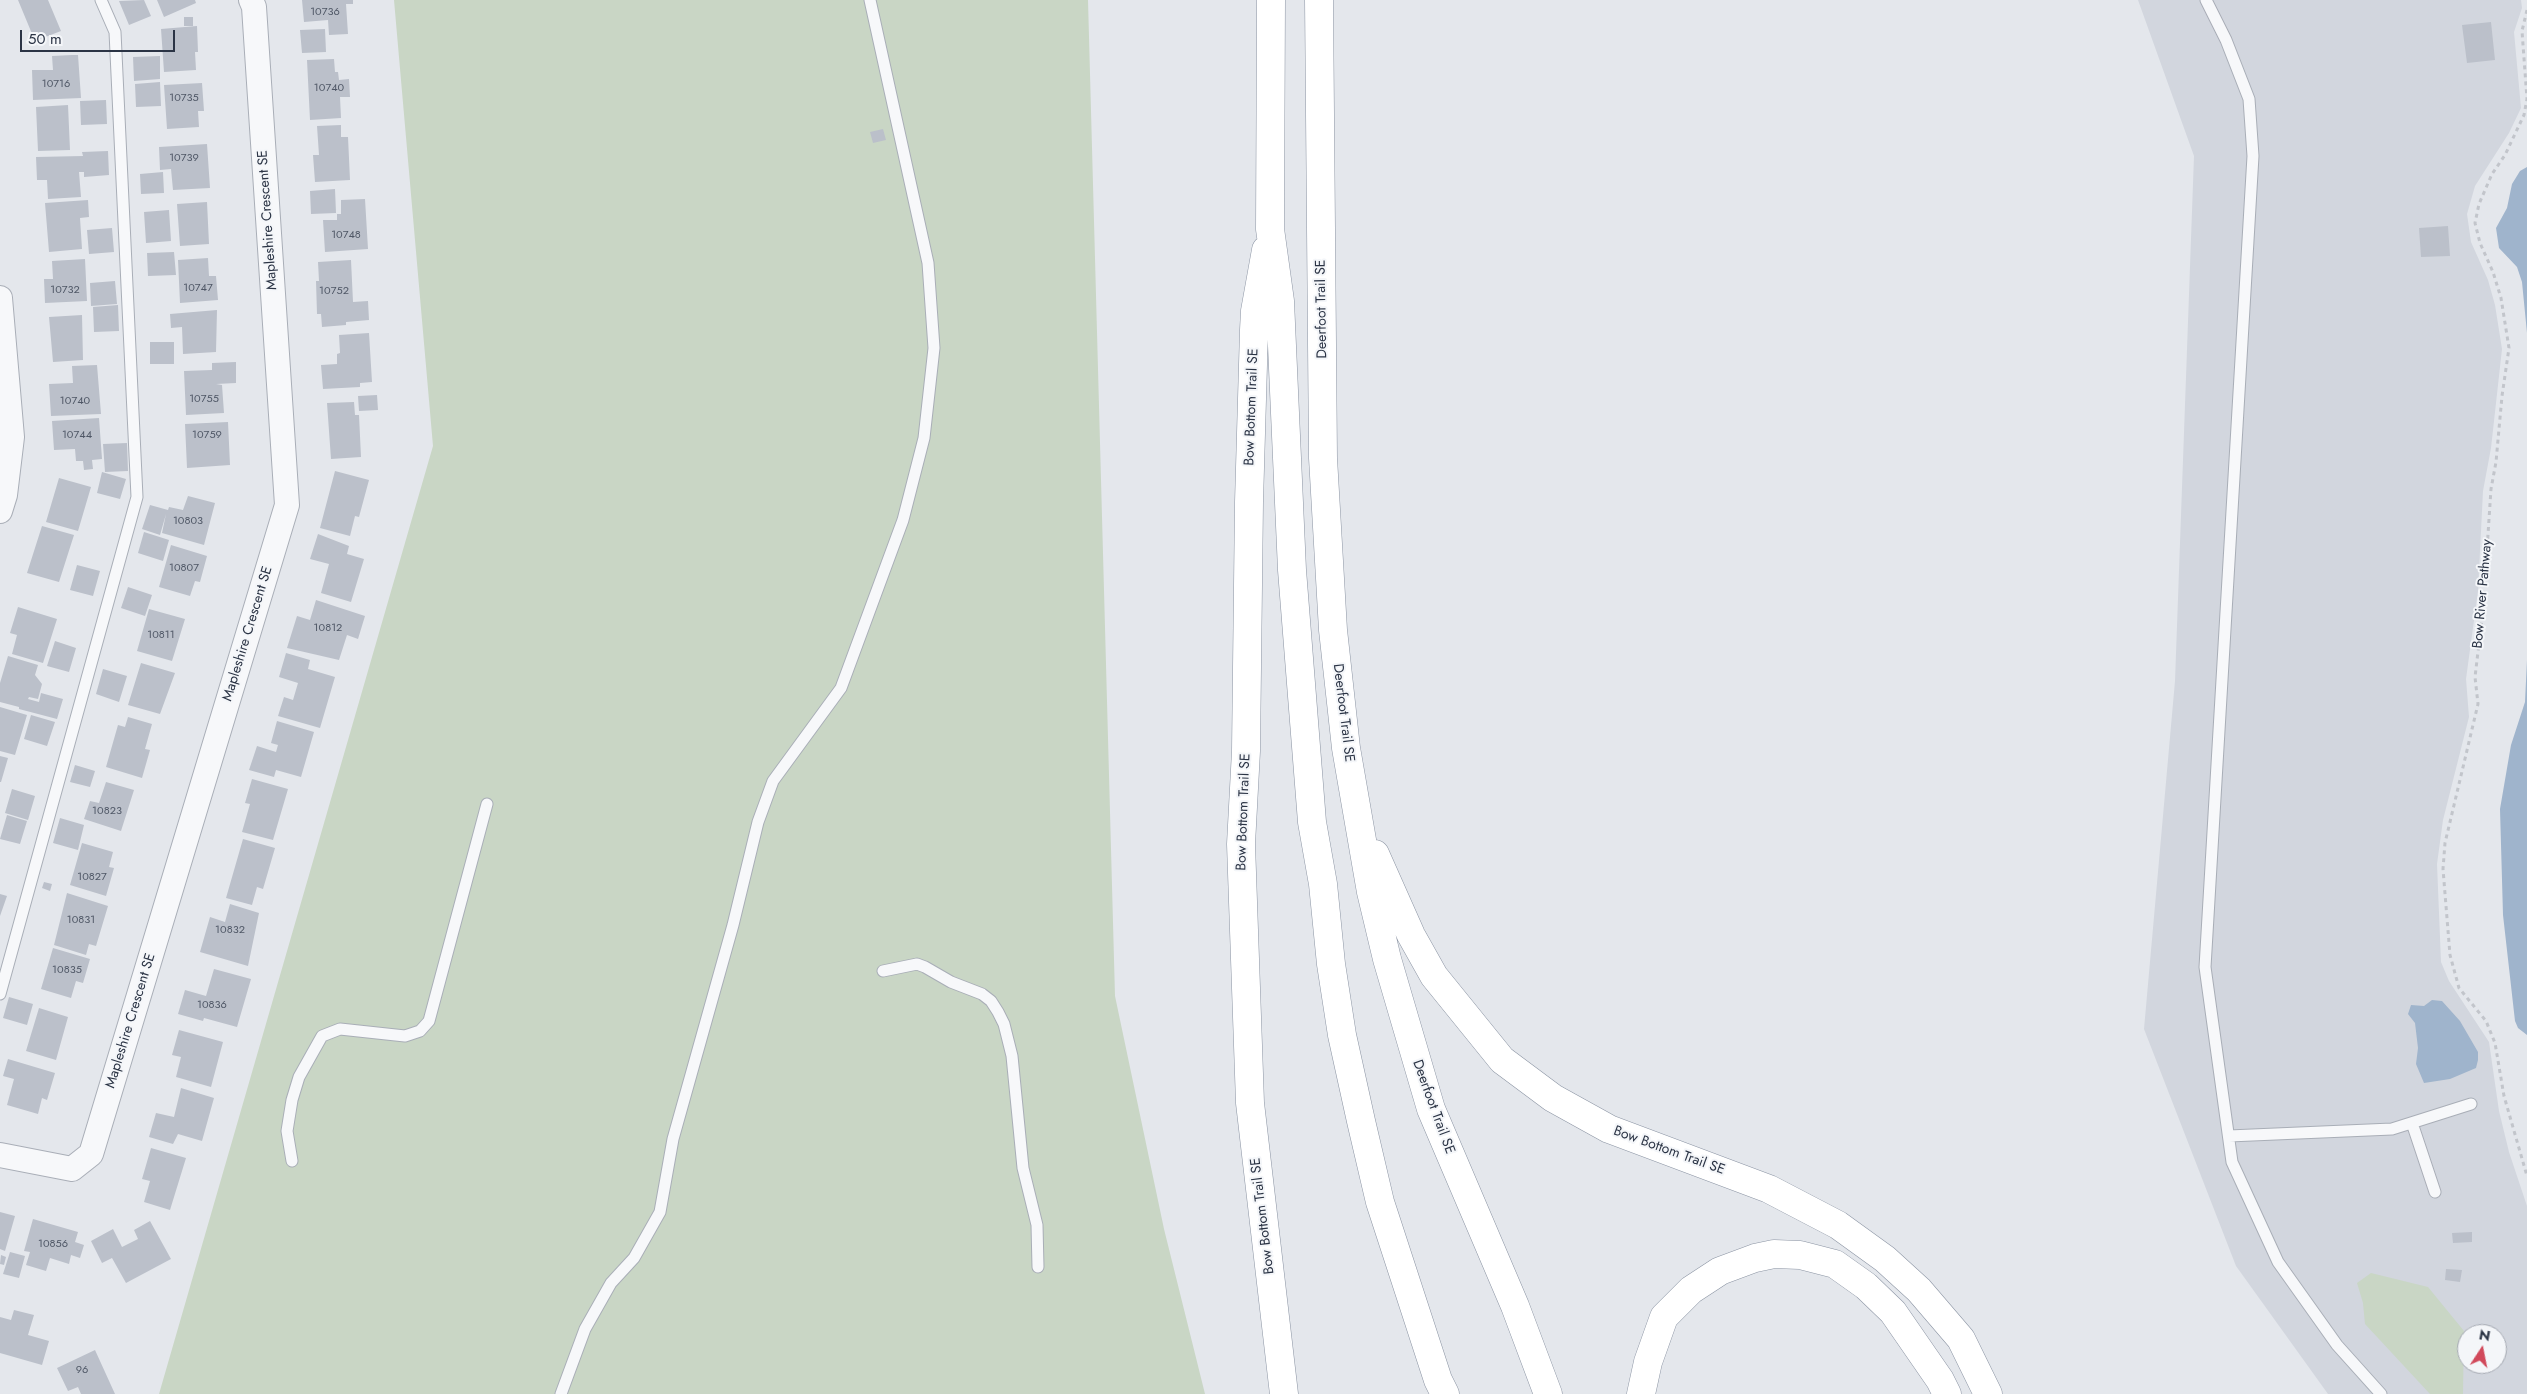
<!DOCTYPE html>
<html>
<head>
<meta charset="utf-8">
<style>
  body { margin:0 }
  #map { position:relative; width:2527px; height:1394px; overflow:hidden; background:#e4e7ec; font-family:Jost,sans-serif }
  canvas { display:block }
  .north { position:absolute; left:2457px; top:1324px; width:50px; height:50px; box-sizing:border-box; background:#f4f6f9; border:1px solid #a4a8b1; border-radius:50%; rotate:11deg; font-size:14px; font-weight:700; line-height:20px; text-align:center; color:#2b3445 }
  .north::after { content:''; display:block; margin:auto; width:18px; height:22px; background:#d1495b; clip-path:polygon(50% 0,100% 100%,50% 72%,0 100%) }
  .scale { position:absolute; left:20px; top:30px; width:155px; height:22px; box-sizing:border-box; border:2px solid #2b3445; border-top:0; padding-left:6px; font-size:15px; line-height:18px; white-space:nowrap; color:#2b3445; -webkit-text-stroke:4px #f4f6f9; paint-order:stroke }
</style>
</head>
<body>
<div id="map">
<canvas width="2527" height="1394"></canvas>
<div class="north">N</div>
<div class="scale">50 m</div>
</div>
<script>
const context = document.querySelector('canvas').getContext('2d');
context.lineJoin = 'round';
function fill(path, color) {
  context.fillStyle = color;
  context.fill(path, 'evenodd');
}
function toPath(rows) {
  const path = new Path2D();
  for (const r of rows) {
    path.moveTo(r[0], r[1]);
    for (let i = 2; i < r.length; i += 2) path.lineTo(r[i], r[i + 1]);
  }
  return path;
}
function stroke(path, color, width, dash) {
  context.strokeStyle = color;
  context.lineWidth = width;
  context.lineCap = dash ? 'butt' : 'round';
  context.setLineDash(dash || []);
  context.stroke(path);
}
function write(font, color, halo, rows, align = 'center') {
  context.font = font + ' Jost,sans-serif';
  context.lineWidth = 4;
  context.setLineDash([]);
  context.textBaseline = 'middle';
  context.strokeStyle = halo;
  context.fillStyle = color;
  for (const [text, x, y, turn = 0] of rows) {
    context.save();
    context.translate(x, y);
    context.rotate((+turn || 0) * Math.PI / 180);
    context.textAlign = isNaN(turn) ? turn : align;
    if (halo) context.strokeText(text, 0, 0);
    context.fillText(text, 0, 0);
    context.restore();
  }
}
fill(toPath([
  [2138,0,2521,0,2522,8,2514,32,2521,108,2509,133,2475,186,2467,214,2471,242,2488,280,2495,305,2502,349,2491,448,2483,491,2478,591,2466,679,2469,717,2443,820,2437,864,2441,962,2449,981,2489,1042,2499,1111,2509,1152,2527,1206,2527,1394,2328,1394,2236,1266,2144,1029,2175,681,2194,156],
  [2467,1334,2497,1334,2497,1364,2467,1364]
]), '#d2d6de');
fill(toPath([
  [394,0,1088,0,1115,996,1164,1229,1205,1394,159,1394,433,446],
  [2371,1273,2428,1287,2464,1331,2463,1394,2430,1394,2365,1324,2363,1303,2357,1283]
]), '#c9d6c5');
fill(toPath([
  [2527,167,2527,333,2522,282,2517,267,2499,248,2496,228,2507,208,2512,184,2520,171],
  [2527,660,2527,1035,2518,1028,2515,1021,2503,915,2500,809,2511,745,2525,702],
  [2432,1000,2442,1001,2460,1021,2478,1052,2478,1060,2476,1068,2450,1079,2424,1083,2416,1064,2418,1048,2415,1023,2408,1014,2411,1005,2424,1006]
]), '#9fb4cc');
fill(toPath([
  [18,0,48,0,61,31,35,41],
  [144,0,151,16,129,25,119,1],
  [157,0,195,0,196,3,164,17],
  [302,0,353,0,353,4,346,4,348,34,329,35,328,20,304,22],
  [184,17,193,17,193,26,184,26],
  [2491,22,2495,60,2467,63,2462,25],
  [197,26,198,52,195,52,196,70,164,72,161,29],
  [325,29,326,52,302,53,300,30],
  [72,55,78,55,81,98,33,100,32,70,53,70,52,56],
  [160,56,160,79,134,81,133,57],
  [334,59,335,72,338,72,339,80,349,79,350,97,340,97,341,118,310,120,307,60],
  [160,82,161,106,136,107,135,84],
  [202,83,204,111,198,111,199,127,167,129,164,85],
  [106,100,107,124,81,125,80,101],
  [68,105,70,150,38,151,36,107],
  [341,125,341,137,348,137,350,180,315,182,313,155,319,155,317,126],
  [883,129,886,140,873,143,870,132],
  [207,144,210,188,173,190,171,169,160,170,159,147],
  [108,151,109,175,84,177,84,172,79,172,81,197,48,199,47,180,37,180,36,157,83,156,82,152],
  [163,172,164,193,141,194,140,174],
  [335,189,336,213,311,214,310,191],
  [365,199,368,249,325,252,323,220,337,220,337,214,341,214,341,200],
  [88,200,89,217,80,218,82,249,49,252,45,203],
  [207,202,209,244,180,246,177,204],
  [169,210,171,241,146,243,144,212],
  [2448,226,2450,256,2421,257,2419,228],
  [112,228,114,252,89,254,87,230],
  [174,252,176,275,148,276,147,253],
  [208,258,209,276,216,276,218,300,180,303,178,260],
  [85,259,87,301,45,303,44,279,53,279,52,261],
  [351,260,353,302,368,301,369,320,346,322,346,325,322,327,321,314,317,314,316,281,319,281,318,262],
  [115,281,117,304,91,306,90,283],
  [118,305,119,331,94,332,93,307],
  [217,310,216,352,183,354,182,327,171,328,170,314],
  [82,315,83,360,53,362,49,317],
  [369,333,372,382,360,383,360,387,323,389,321,365,337,364,337,354,340,353,339,335],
  [150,342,174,342,174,364,150,364],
  [236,362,236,383,216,384,222,385,224,413,186,415,184,371,212,370,212,363],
  [97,365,101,414,51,416,49,384,73,383,72,366],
  [377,395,378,410,359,411,358,396],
  [354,402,355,415,359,415,361,457,331,459,327,403],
  [99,418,102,459,92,460,93,469,84,470,83,461,76,461,75,449,54,450,52,421],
  [228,422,230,465,187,468,185,424],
  [127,443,128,471,105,472,103,444],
  [335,471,369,480,359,517,355,516,350,536,320,528],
  [102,472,126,479,120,499,97,493],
  [59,478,91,487,78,531,46,522],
  [188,496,215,503,204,545,162,533,166,514,160,535,142,529,150,505,168,510,169,507,183,510],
  [42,526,74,535,59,582,27,573],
  [144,532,169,540,163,561,138,553],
  [318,534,349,546,347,554,364,559,351,602,321,593,329,564,310,559],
  [171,545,207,556,200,582,195,581,190,596,159,587],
  [77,565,100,571,93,596,70,590],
  [128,587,152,595,145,616,121,608],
  [316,600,365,616,358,639,347,635,339,660,287,648,297,616,310,620],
  [18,607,57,619,43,663,12,654,17,635,10,633],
  [149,609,185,619,172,661,137,651],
  [55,641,76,648,69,672,47,666],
  [286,653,310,660,308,669,335,677,320,728,278,716,284,697,293,700,298,683,279,677],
  [8,656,38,665,35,675,42,684,38,699,29,697,28,699,39,702,41,693,63,699,57,719,19,709,19,707,0,702,0,683],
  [141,663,175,673,160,714,128,705],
  [103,669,127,676,119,702,96,694],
  [0,707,27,715,15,755,0,751],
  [31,715,55,722,47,746,24,739],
  [128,717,152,724,145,749,150,750,142,778,106,767,118,725,125,727],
  [277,721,314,732,301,777,276,770,274,777,249,770,257,746,276,752,278,745,271,743],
  [0,756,8,758,1,782,0,782],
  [75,765,95,771,90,787,70,782],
  [252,779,288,789,273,840,242,832,250,804,245,803],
  [106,782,134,790,121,831,84,819,90,801,99,803],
  [12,789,35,796,28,820,5,813],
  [7,815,27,821,20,844,0,839],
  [60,818,84,825,78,850,53,843],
  [243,839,275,848,263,889,257,887,252,905,226,898],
  [82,843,113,852,109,867,114,868,106,896,70,885],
  [44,882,52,884,50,891,42,888],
  [67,893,108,906,96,946,89,944,86,955,54,945],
  [0,894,7,896,0,916],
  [230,904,259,913,248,966,200,952,210,917,225,922],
  [53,948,90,959,83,983,76,981,71,998,41,989],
  [214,969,251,979,237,1027,204,1018,203,1021,178,1014,185,990,206,996],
  [9,997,33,1004,27,1025,3,1018],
  [39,1008,68,1017,56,1060,26,1051],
  [179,1030,223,1042,211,1087,176,1077,181,1057,172,1055],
  [8,1059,55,1073,47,1100,42,1098,38,1114,7,1105,14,1079,3,1076],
  [181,1088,214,1098,202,1141,178,1134,173,1144,149,1137,156,1113,174,1117],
  [151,1148,186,1158,170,1210,144,1202,150,1181,142,1179],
  [0,1212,15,1216,5,1251,0,1249],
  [33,1219,78,1232,75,1242,84,1245,80,1258,71,1255,69,1264,50,1258,46,1271,26,1265,30,1252,24,1251],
  [150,1221,171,1259,126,1283,112,1258,102,1263,91,1241,113,1229,122,1247,138,1239,134,1230],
  [2472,1232,2472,1242,2453,1243,2452,1233],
  [10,1252,25,1256,19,1278,3,1274],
  [1,1255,6,1257,4,1265,0,1264],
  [2446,1269,2462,1270,2460,1282,2445,1280],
  [14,1310,34,1315,28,1335,49,1341,42,1365,0,1353,0,1317,11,1320],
  [95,1350,115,1394,81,1394,78,1387,68,1391,57,1368]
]), '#bbc0ca');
const service = toPath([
  [2206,0,2226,40,2249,99,2253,156,2205,967,2232,1162,2278,1262,2337,1345,2381,1394],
  [883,971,917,964,925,967,951,982,982,994,991,1001,998,1012,1004,1024,1012,1056,1023,1168,1037,1225,1038,1267],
  [0,994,137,497,115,32,101,0],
  [2412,1123,2435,1192],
  [2229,1136,2392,1129,2471,1104],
  [292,1161,287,1131,292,1100,299,1077,322,1036,340,1029,405,1036,420,1031,429,1021,487,804],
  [561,1394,585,1329,611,1283,634,1258,660,1212,673,1139,733,925,758,822,773,781,841,688,903,520,924,438,934,348,928,263,870,0]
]);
const minor = toPath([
  [0,298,12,437,5,495,0,511],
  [0,1155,72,1169,91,1154,287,505,254,7,251,0]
]);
const motorway = toPath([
  [1271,0,1270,229,1280,301,1292,570,1312,822,1323,884,1331,964,1342,1035,1361,1121,1380,1202,1438,1380,1445,1394],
  [1319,0,1323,458,1333,630,1346,748,1371,892,1387,959,1431,1109,1515,1306,1548,1394],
  [1266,250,1255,311,1254,330,1249,502,1246,751,1241,844,1250,1103,1284,1394],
  [1375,854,1411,935,1434,976,1502,1060,1553,1098,1609,1129,1769,1189,1838,1225,1885,1259,1919,1290,1961,1339,1988,1394],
  [1641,1394,1648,1362,1664,1317,1691,1290,1720,1271,1755,1258,1774,1254,1800,1255,1835,1264,1866,1286,1893,1312,1940,1380,1947,1394]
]);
stroke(service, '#a9aeb7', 13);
stroke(minor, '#a9aeb7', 26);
stroke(motorway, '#8b94a3', 29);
stroke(toPath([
  [2527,10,2522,31,2527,99,2524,115,2505,155,2492,174,2479,204,2475,223,2480,243,2493,272,2501,298,2509,348,2502,396,2496,462,2491,489,2483,610,2475,677,2478,704,2445,843,2443,869,2450,955,2459,988,2486,1021,2495,1043,2504,1096,2527,1176]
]), '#c2c5cb', 3, [4, 4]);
stroke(service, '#f7f8fa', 11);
stroke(minor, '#f7f8fa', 24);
stroke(motorway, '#fff', 28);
write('11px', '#4f5766', null, [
  ["10736",325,12],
  ["10716",56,84],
  ["10740",329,88],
  ["10735",184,98],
  ["10739",184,158],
  ["10748",346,235],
  ["10747",198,288],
  ["10732",65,290],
  ["10752",334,291],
  ["10755",204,399],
  ["10740",75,401],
  ["10744",77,435],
  ["10759",207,435],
  ["10803",188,521],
  ["10807",184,568],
  ["10812",328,628],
  ["10811",161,635],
  ["10823",107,811],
  ["10827",92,877],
  ["10831",81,920],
  ["10832",230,930],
  ["10835",67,970],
  ["10836",212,1005],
  ["10856",53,1244],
  ["96",82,1370]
]);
write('14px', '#2b3445', '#f4f6f9', [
  ["Mapleshire Crescent SE",268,220,-94],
  ["Deerfoot Trail SE",1322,309,-91],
  ["Bow Bottom Trail SE",1252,407,-88],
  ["Bow River Pathway",2483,594,-85],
  ["Mapleshire Crescent SE",248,634,-73],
  ["Deerfoot Trail SE",1343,713,83],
  ["Bow Bottom Trail SE",1244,812,-88],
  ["Mapleshire Crescent SE",131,1021,-73],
  ["Deerfoot Trail SE",1433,1107,70],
  ["Bow Bottom Trail SE",1669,1151,20],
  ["Bow Bottom Trail SE",1263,1216,-97]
]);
</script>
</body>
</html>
